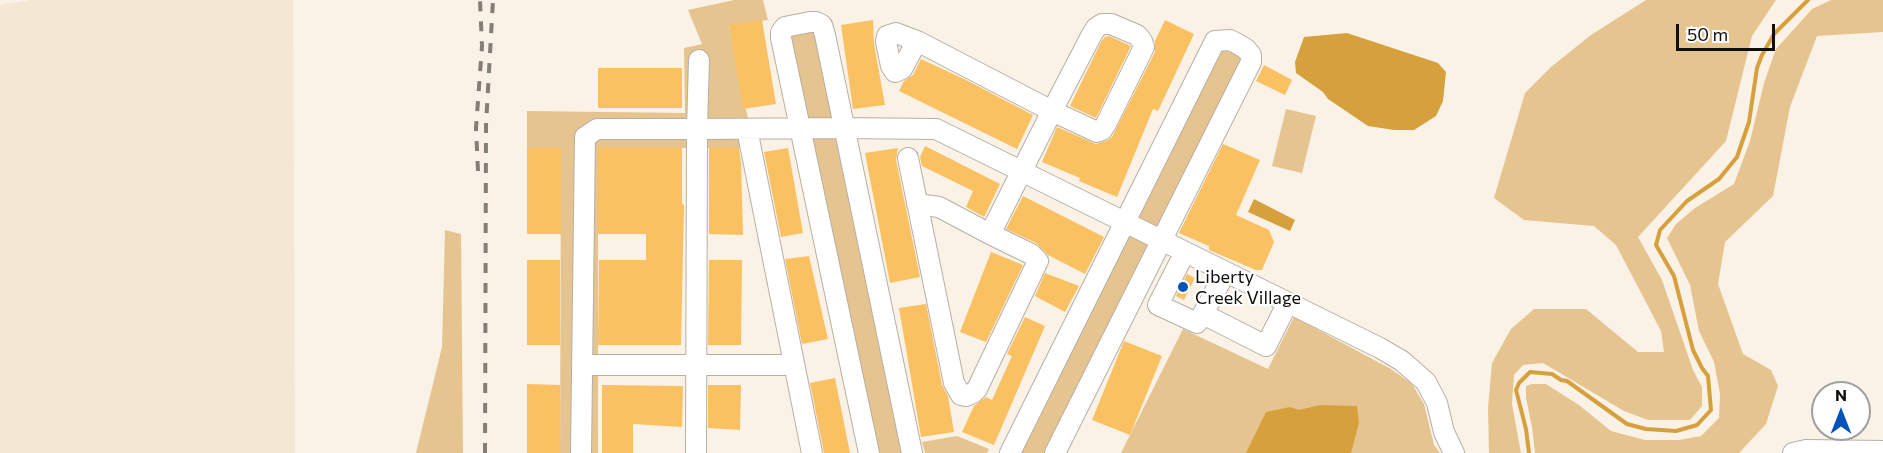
<!DOCTYPE html>
<html>
<head>
<meta charset="utf-8">
<style>
  body { margin:0 }
  #map { position:relative; width:1883px; height:453px; overflow:hidden; background:#faf2e6; font-family:Commissioner,sans-serif }
  canvas { display:block }
  .north { position:absolute; left:1811px; top:381px; width:60px; height:60px; box-sizing:border-box; background:#fff; border:2px solid #a09f9d; border-radius:50%; rotate:0deg; font-size:16px; font-weight:700; line-height:24px; text-align:center; color:#110f0b }
  .north::after { content:''; display:block; margin:auto; width:21px; height:27px; background:#0052bb; clip-path:polygon(50% 0,100% 100%,50% 72%,0 100%) }
  .scale { position:absolute; left:1676px; top:24px; width:99px; height:27px; box-sizing:border-box; border:3px solid #110f0b; border-top:0; padding-left:8px; font-size:18px; line-height:21px; white-space:nowrap; color:#110f0b; -webkit-text-stroke:4px #fff; paint-order:stroke }
</style>
</head>
<body>
<div id="map">
<canvas width="1883" height="453"></canvas>
<div class="north">N</div>
<div class="scale">50 m</div>
</div>
<script>
const context = document.querySelector('canvas').getContext('2d');
context.lineJoin = 'round';
function fill(path, color) {
  context.fillStyle = color;
  context.fill(path, 'evenodd');
}
function toPath(rows) {
  const path = new Path2D();
  for (const r of rows) {
    path.moveTo(r[0], r[1]);
    for (let i = 2; i < r.length; i += 2) path.lineTo(r[i], r[i + 1]);
  }
  return path;
}
function stroke(path, color, width, dash) {
  context.strokeStyle = color;
  context.lineWidth = width;
  context.lineCap = dash ? 'butt' : 'round';
  context.setLineDash(dash || []);
  context.stroke(path);
}
function write(font, color, halo, rows, align = 'center') {
  context.font = font + ' Commissioner,sans-serif';
  context.lineWidth = 4.5;
  context.setLineDash([]);
  context.textBaseline = 'middle';
  context.strokeStyle = halo;
  context.fillStyle = color;
  for (const [text, x, y, turn = 0] of rows) {
    context.save();
    context.translate(x, y);
    context.rotate((+turn || 0) * Math.PI / 180);
    context.textAlign = isNaN(turn) ? turn : align;
    if (halo) context.strokeText(text, 0, 0);
    context.fillText(text, 0, 0);
    context.restore();
  }
}
fill(toPath([
  [31,0,293,0,295,453,0,453,0,5]
]), '#f4e8d5');
fill(toPath([
  [734,0,763,0,768,20,729,26,755,153,742,148,598,148,598,453,560,453,561,148,527,148,527,111,685,113,684,48,702,44,688,10],
  [1646,0,1776,0,1752,36,1726,141,1638,237,1662,280,1693,370,1702,387,1702,406,1690,420,1648,420,1624,411,1543,363,1523,365,1514,375,1512,404,1521,453,1489,453,1488,408,1492,363,1511,329,1534,309,1586,309,1638,352,1664,352,1661,331,1616,245,1594,226,1524,220,1494,198,1525,93,1551,67,1591,35],
  [1831,0,1883,0,1883,32,1817,36,1790,107,1773,196,1725,242,1718,284,1743,354,1771,370,1778,386,1766,424,1739,453,1535,453,1532,427,1526,398,1526,386,1532,384,1546,384,1579,405,1611,431,1645,440,1679,440,1701,436,1719,418,1720,394,1714,362,1699,331,1690,285,1667,238,1676,224,1695,208,1734,184,1750,141,1764,83,1776,49,1812,9],
  [818,27,909,453,873,453,790,34],
  [1217,44,1248,57,1066,453,1014,453],
  [1286,109,1316,116,1302,173,1272,166],
  [445,230,461,234,463,453,416,453,442,347],
  [1294,317,1391,369,1412,384,1424,404,1434,445,1440,453,1121,453,1183,329,1268,369],
  [957,436,989,449,987,453,925,453,922,442]
]), '#e6c48f');
fill(toPath([
  [1347,33,1438,63,1446,72,1443,101,1436,116,1414,130,1394,130,1368,126,1328,99,1323,92,1296,73,1295,62,1304,37],
  [1254,199,1295,220,1290,231,1248,212],
  [1320,405,1357,406,1359,423,1351,453,1246,453,1266,412,1290,407,1299,410]
]), '#d6a03d');
stroke(toPath([
  [1529,453,1526,429,1516,390,1519,383,1530,372,1552,374,1561,380,1567,381,1627,424,1646,429,1676,431,1697,425,1711,410,1708,376,1702,368,1693,350,1674,276,1656,245,1660,230,1687,201,1719,179,1737,157,1749,122,1757,68,1762,55,1774,34,1808,0]
]), '#d6a03d', 4);
fill(toPath([
  [762,20,776,104,743,109,729,25],
  [873,20,874,44,885,105,853,109,841,25],
  [1165,20,1194,34,1158,111,1153,109,1117,197,1079,181,1080,178,1042,162,1057,127,1096,144,1106,141,1112,137,1155,52,1155,41],
  [1109,36,1131,46,1096,118,1070,106,1101,42,1105,37],
  [921,59,966,80,1033,115,1017,149,899,91,904,81,913,75],
  [1264,65,1292,80,1285,95,1256,81],
  [598,68,682,68,682,108,598,108],
  [1223,144,1260,160,1236,215,1269,230,1274,242,1262,270,1256,270,1209,250,1209,246,1179,233],
  [925,146,1000,184,984,217,966,207,973,191,922,166,920,157],
  [527,148,561,148,561,234,527,234],
  [598,148,682,148,682,204,684,205,681,345,598,345,599,260,646,260,646,234,598,234],
  [709,148,739,148,741,163,743,235,709,234],
  [788,148,803,233,781,237,764,152],
  [898,148,896,160,920,277,890,283,865,153],
  [1023,196,1104,237,1085,274,1048,255,1036,243,1006,229],
  [991,252,1023,265,986,342,960,332],
  [809,256,828,339,802,344,785,259],
  [527,260,560,260,560,345,527,345],
  [709,260,742,260,741,345,708,345],
  [1045,273,1079,286,1065,312,1035,296],
  [1187,274,1195,278,1184,300,1176,296],
  [926,304,942,385,948,396,954,432,921,437,899,308],
  [1025,317,1045,326,994,445,962,432,974,406,986,397,992,400,1012,356,1007,354],
  [1124,341,1162,356,1130,435,1092,420],
  [835,378,850,453,824,453,810,383],
  [527,384,560,385,560,453,527,453],
  [602,385,683,386,682,427,633,424,633,453,602,453],
  [708,385,741,385,740,430,708,428]
]), '#f9c162');
const minor = toPath([
  [1102,24,1111,24,1137,35,1142,41,1144,47,1106,124,1102,130,1097,132,1052,111,1091,36,1096,28,1102,24],
  [747,129,812,453],
  [908,158,954,383,961,395,966,396,973,393,977,389,1038,261,1031,254,990,234,1052,111,917,41,896,33,887,36,886,42,891,66,895,72,902,69,917,41],
  [917,204,939,207,990,234],
  [1185,252,1158,305,1197,323,1203,314,1266,346,1287,304],
  [1203,314,1225,273],
  [582,365,794,365],
  [581,453,585,137,597,129,697,129,699,60],
  [696,453,697,129,844,128,936,129,1380,348,1402,361,1426,382,1437,403,1444,432,1454,453],
  [869,453,781,38,781,32,785,27,810,22,816,22,822,25,825,35,912,453],
  [1010,453,1215,41,1230,40,1238,44,1246,49,1251,55,1251,62,1055,453],
  [1793,453,1806,450,1883,451]
]);
stroke(minor, '#b7afa4', 22);
stroke(minor, '#fff', 20);
stroke(toPath([
  [478,171,476,128,482,46,480,0],
  [485,453,486,125,493,0]
]), '#837e76', 4, [10, 10]);
for (const [x, y, r, color] of [
  [1183,287,6,"#0052bb"]
]) {
  const dot = new Path2D();
  dot.arc(x, y, r, 0, 2 * Math.PI);
  context.fillStyle = color;
  context.fill(dot);
  stroke(dot, '#fff', 2);
}
write('18px', '#110f0b', '#fff', [
  ["Liberty",1195,277],
  ["Creek Village",1195,298]
], 'left');
</script>
</body>
</html>
